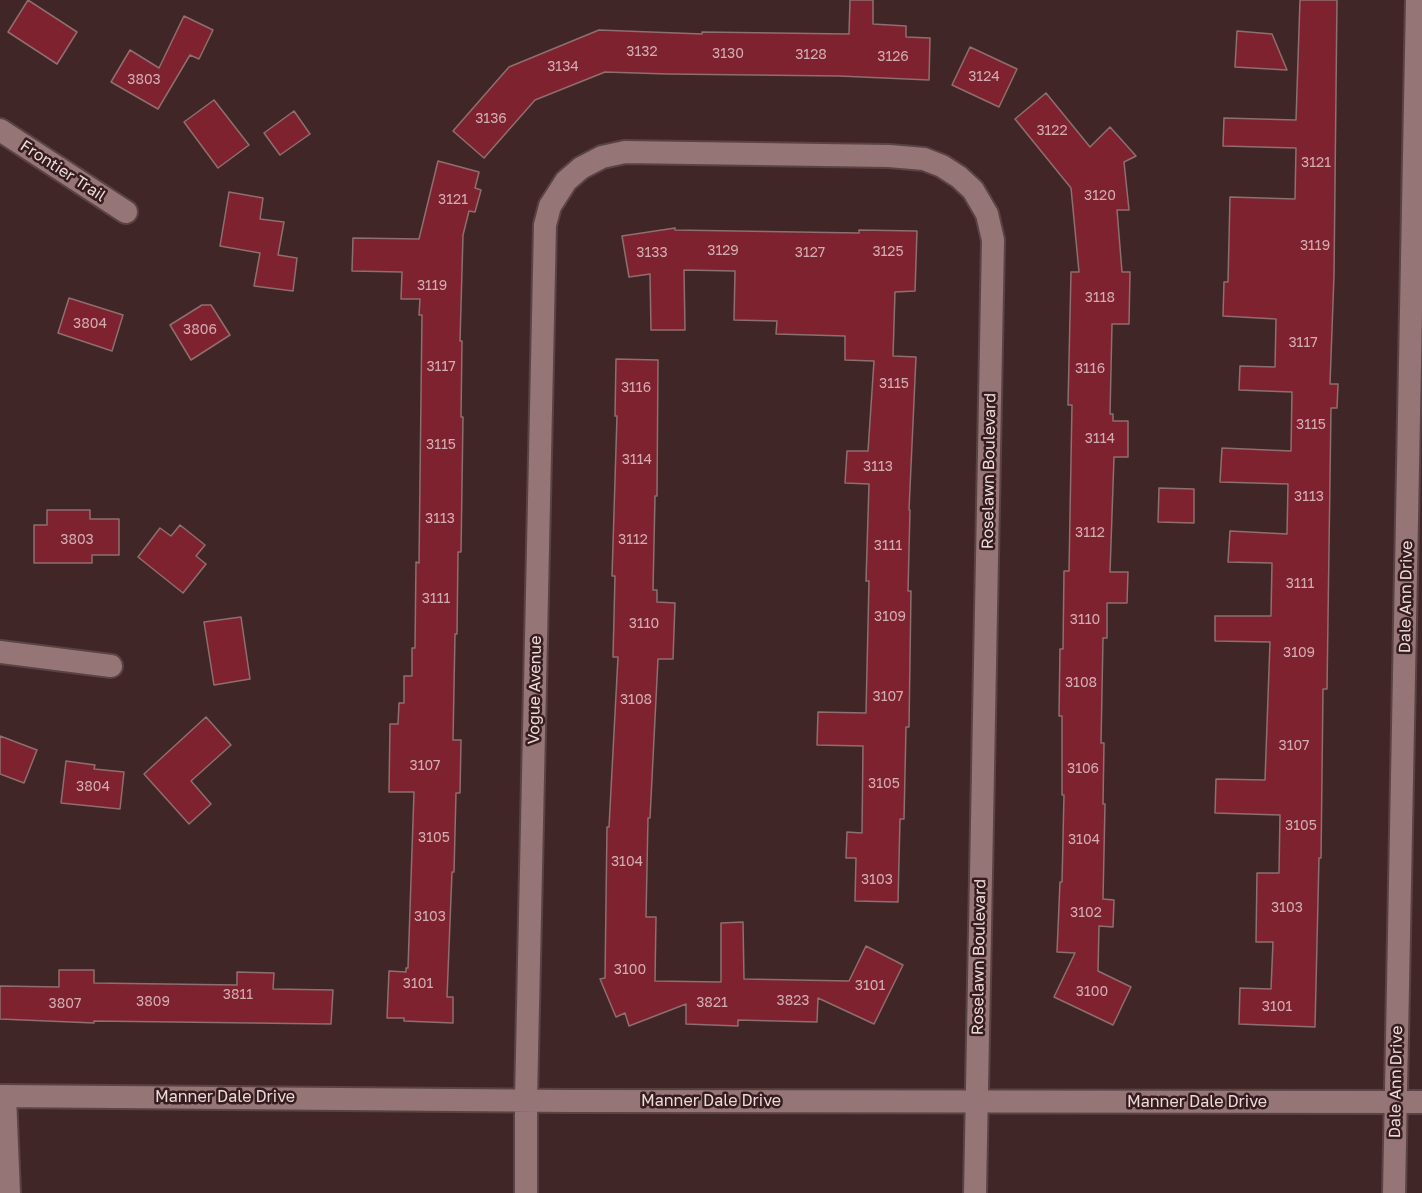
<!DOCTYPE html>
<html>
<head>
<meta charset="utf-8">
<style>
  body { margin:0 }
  canvas { display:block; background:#412627 }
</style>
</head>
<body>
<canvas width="1422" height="1193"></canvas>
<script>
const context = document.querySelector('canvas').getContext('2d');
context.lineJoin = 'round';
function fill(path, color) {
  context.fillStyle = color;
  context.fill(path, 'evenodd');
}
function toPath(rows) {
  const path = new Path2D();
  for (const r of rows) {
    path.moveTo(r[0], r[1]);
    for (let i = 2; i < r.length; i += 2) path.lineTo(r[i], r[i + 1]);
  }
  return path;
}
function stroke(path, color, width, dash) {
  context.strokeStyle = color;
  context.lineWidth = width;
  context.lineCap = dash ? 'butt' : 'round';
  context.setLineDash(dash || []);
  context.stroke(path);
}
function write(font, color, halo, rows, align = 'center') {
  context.font = font + ' "Golos Text",sans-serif';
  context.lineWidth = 5;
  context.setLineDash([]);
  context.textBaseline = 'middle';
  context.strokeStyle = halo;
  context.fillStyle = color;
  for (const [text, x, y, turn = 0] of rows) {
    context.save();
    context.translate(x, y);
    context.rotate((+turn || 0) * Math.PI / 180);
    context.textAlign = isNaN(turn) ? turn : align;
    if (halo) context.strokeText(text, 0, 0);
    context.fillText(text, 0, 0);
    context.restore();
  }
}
const building = toPath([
  [28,0,77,32,57,64,8,32,28,0],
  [850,0,873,0,873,24,906,26,906,37,930,38,929,80,839,76,668,74,605,72,535,100,484,158,453,131,509,67,599,30,702,34,702,32,849,34,850,0],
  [1300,0,1337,0,1334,275,1330,384,1338,384,1337,408,1331,408,1327,689,1323,689,1321,858,1319,858,1315,1027,1239,1024,1240,988,1271,989,1273,942,1256,942,1257,873,1279,873,1280,815,1215,813,1216,779,1265,780,1270,642,1215,641,1215,616,1271,616,1272,563,1228,562,1230,531,1287,534,1288,484,1220,482,1222,448,1291,451,1292,392,1239,390,1240,366,1275,367,1276,319,1223,316,1224,282,1228,282,1230,197,1295,199,1296,148,1223,146,1224,118,1296,120,1300,0],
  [184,16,213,30,199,59,190,55,158,109,111,82,130,50,159,68,184,16],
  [1237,31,1272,34,1287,70,1235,67,1237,31],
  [970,47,1017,69,999,107,952,85,970,47],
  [1046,93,1090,147,1110,127,1136,156,1124,162,1129,210,1117,210,1122,272,1130,272,1129,324,1112,324,1110,414,1113,414,1113,421,1128,421,1128,457,1114,457,1110,572,1128,572,1127,603,1107,603,1107,638,1103,638,1101,743,1104,743,1103,804,1105,804,1103,899,1114,900,1113,927,1099,926,1098,971,1131,987,1113,1025,1054,997,1075,953,1057,952,1060,882,1062,882,1064,795,1062,795,1062,716,1059,716,1060,649,1063,649,1064,571,1069,571,1072,405,1068,405,1071,272,1079,272,1071,188,1015,119,1046,93],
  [214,100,249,145,218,168,184,122,214,100],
  [294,111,310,134,280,155,264,133,294,111],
  [438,161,479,172,475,188,481,190,475,212,469,211,463,235,460,341,462,341,461,417,463,417,461,552,458,552,457,634,455,634,453,740,461,740,460,793,456,793,454,872,452,872,447,997,453,997,453,1023,404,1021,404,1018,387,1018,389,971,406,972,406,968,408,968,414,792,389,792,390,724,398,724,399,703,404,703,404,676,412,676,412,648,415,648,416,562,419,563,422,315,419,315,420,299,401,299,402,272,352,271,353,238,419,239,438,161],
  [229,192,263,198,260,219,284,222,278,255,297,258,293,291,254,286,260,253,220,246,229,192],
  [675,228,675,230,859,233,859,230,917,231,915,291,895,292,893,356,916,357,909,510,910,510,908,591,911,591,909,727,906,727,904,819,900,819,898,902,855,901,856,858,846,858,847,832,862,833,863,746,817,745,818,712,866,713,869,581,866,581,869,484,845,483,847,451,868,451,874,361,845,360,845,336,776,334,777,321,734,320,735,271,684,270,685,330,651,330,650,274,629,277,622,236,675,228],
  [69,298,123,315,112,351,58,333,69,298],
  [202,305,211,305,230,335,191,360,170,325,202,305],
  [616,359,658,360,657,496,655,496,653,590,657,590,657,602,675,603,673,659,658,659,650,818,648,818,646,917,656,917,655,981,721,982,721,923,743,922,744,979,849,981,866,946,903,965,874,1024,818,998,817,1022,738,1020,738,1026,686,1024,686,1004,629,1026,625,1013,616,1017,600,979,605,978,607,827,609,827,618,657,613,657,615,576,612,576,617,416,615,416,616,359],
  [1159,488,1194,489,1194,523,1158,522,1159,488],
  [47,510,90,510,90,519,119,519,119,555,92,555,92,563,34,563,34,525,47,525,47,510],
  [180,525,205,545,196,556,206,564,183,593,138,557,160,528,171,536,180,525],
  [241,617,250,679,214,685,204,622,241,617],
  [206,717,231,745,191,781,211,804,189,824,144,774,206,717],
  [0,736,37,750,24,783,0,774,0,736],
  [66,761,95,765,94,769,124,772,120,809,61,803,66,761],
  [59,970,94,970,94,983,237,985,237,972,274,973,273,989,333,990,331,1024,94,1021,94,1023,0,1019,0,986,59,987,59,970]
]);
fill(building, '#7f2230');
stroke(building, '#8e6e6e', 1.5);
const minor = toPath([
  [0,130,126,212],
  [0,652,111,666],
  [0,1096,569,1101,1422,1102],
  [5,1096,9,1193],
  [526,1193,526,1099,545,225,550,206,566,181,581,168,602,157,625,152,889,156,924,159,942,166,959,177,973,190,987,214,993,240,975,1193],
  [1394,1193,1417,0]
]);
stroke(minor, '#594345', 26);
stroke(minor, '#957575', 22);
write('14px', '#d1acb0', null, [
  ["3132",642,52],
  ["3130",728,54],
  ["3128",811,55],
  ["3126",893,57],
  ["3134",563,67],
  ["3124",984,77],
  ["3803",144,80],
  ["3136",491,119],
  ["3122",1052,131],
  ["3121",1316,163],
  ["3120",1100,196],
  ["3121",453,200],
  ["3119",1315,246],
  ["3129",723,251],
  ["3125",888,252],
  ["3133",652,253],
  ["3127",810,253],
  ["3119",432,286],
  ["3118",1100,298],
  ["3804",90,324],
  ["3806",200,330],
  ["3117",1303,343],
  ["3117",441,367],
  ["3116",1090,369],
  ["3115",894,384],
  ["3116",636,388],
  ["3115",1311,425],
  ["3114",1100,439],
  ["3115",441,445],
  ["3114",637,460],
  ["3113",878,467],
  ["3113",1309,497],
  ["3113",440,519],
  ["3112",1090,533],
  ["3803",77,540],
  ["3112",633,540],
  ["3111",888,546],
  ["3111",1300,584],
  ["3111",436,599],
  ["3109",890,617],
  ["3110",1085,620],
  ["3110",644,624],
  ["3109",1299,653],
  ["3108",1081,683],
  ["3107",888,697],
  ["3108",636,700],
  ["3107",1294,746],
  ["3107",425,766],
  ["3106",1083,769],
  ["3105",884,784],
  ["3804",93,787],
  ["3105",1301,826],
  ["3105",434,838],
  ["3104",1084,840],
  ["3104",627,862],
  ["3103",877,880],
  ["3103",1287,908],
  ["3102",1086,913],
  ["3103",430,917],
  ["3100",630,970],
  ["3101",418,984],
  ["3101",870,986],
  ["3100",1092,992],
  ["3811",238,995],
  ["3823",793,1001],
  ["3809",153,1002],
  ["3821",712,1003],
  ["3807",65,1004],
  ["3101",1277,1007]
]);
write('16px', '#ecdada', '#361c1e', [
  ["Frontier Trail",63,171,33],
  ["Roselawn Boulevard",989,471,-89],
  ["Dale Ann Drive",1406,597,-89],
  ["Vogue Avenue",535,690,-89],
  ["Roselawn Boulevard",979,957,-89],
  ["Dale Ann Drive",1396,1082,-89],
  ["Manner Dale Drive",225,1097],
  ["Manner Dale Drive",711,1101],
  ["Manner Dale Drive",1197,1102]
]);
</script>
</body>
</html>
